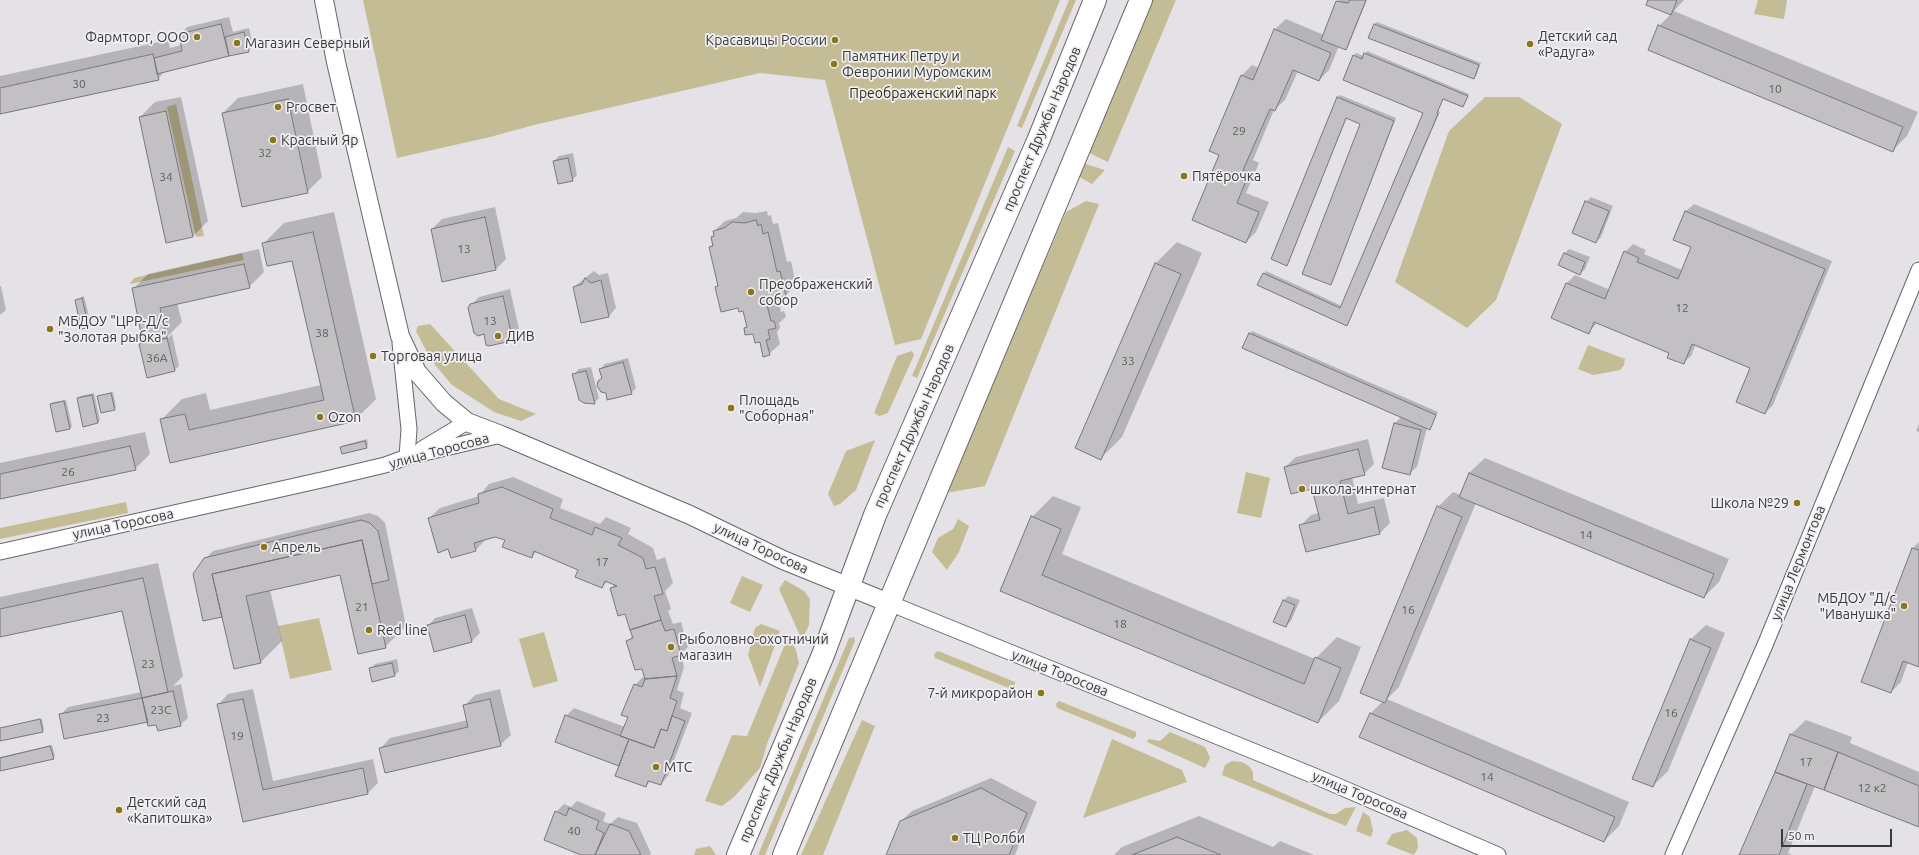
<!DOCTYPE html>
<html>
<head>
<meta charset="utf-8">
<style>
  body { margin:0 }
  #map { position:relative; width:1919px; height:855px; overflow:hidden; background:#e4e2e6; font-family:Ubuntu,sans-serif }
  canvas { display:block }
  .scale { position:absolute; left:1781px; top:829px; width:111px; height:18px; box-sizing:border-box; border:2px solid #3a3a3b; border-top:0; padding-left:5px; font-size:12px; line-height:14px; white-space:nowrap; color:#3a3a3b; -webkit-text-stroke:3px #f2eff3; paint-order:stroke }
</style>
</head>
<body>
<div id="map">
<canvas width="1919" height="855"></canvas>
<div class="scale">50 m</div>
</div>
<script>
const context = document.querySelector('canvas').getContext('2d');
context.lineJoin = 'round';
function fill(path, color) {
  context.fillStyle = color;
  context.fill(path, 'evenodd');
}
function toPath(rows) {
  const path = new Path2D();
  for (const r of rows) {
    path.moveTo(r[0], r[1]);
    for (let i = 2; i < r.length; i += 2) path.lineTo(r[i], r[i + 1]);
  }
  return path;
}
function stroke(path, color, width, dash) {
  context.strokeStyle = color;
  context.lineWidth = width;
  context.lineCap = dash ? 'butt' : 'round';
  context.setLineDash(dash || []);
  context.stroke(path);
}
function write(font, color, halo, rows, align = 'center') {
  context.font = font + ' Ubuntu,sans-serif';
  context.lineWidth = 3.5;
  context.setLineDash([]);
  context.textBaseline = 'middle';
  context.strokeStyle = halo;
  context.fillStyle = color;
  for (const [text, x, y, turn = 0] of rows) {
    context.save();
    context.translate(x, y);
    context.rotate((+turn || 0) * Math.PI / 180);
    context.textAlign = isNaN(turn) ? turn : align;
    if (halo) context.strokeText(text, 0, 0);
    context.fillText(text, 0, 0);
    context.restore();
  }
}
fill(toPath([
  [363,0,1060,0,921,339,895,345,825,80,760,73,534,125,490,137,397,158],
  [1069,0,1076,0,1022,128,1017,126],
  [1149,0,1176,0,1108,162,1087,152],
  [1758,0,1787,0,1784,19,1754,14],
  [1485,97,1519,97,1562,124,1496,300,1467,328,1395,282,1449,131],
  [176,104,204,236,196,237,167,107],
  [1008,147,1015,151,917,378,912,376],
  [1079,162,1105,170,1092,184,1074,174],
  [1086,201,1099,204,985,486,946,493,1066,212],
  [242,253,244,260,130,284,134,278],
  [430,324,499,399,536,414,521,421,494,412,452,385,431,360,416,331,418,326],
  [1588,345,1625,359,1624,365,1620,370,1593,375,1578,369],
  [912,351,914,355,888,413,879,416,874,413,897,356],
  [875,440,856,490,840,504,834,506,828,494,846,451],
  [1246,472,1270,478,1261,518,1237,513],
  [126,502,128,513,0,539,0,528],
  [958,519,969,526,959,552,947,570,932,552,938,538,953,529],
  [742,576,763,585,750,612,730,603],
  [785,580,804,591,810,599,809,625,802,640,779,589],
  [319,618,332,670,290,679,278,626],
  [761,624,780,631,760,687,748,655,755,628],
  [544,632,558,681,533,688,519,639],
  [788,637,796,650,799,663,767,744,760,768,734,797,722,806,705,801,732,735,747,736],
  [854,637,855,641,765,855,758,855,849,638],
  [938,651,1015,682,1015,686,1011,689,935,658,934,654],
  [1059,701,1136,732,1136,736,1133,739,1057,708,1056,704],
  [862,720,875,726,823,855,801,855],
  [1170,732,1205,747,1210,758,1205,768,1147,742,1149,739,1160,741],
  [1112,739,1182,770,1187,782,1083,818],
  [1232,761,1242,762,1249,766,1253,772,1253,780,1330,814,1336,814,1345,808,1356,807,1346,826,1222,775,1225,765],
  [1363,812,1370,817,1373,831,1371,837,1356,831],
  [1407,830,1417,838,1418,848,1414,855,1386,844,1392,834],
  [710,846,716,855,694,855,696,849]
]), '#c4bc95');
fill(toPath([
  [1339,0,1367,0,1348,47,1346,49,1339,46,1329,70,1319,80,1298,71,1285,100,1274,110,1253,160,1259,163,1246,193,1269,202,1256,232,1246,242,1220,155,1241,76,1252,65,1259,68,1275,29,1286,19,1324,35],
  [1649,0,1684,0,1674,11,1918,112,1907,136,1892,151,1659,26,1671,14],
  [229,17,233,32,249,28,253,46,248,51,166,70,158,79,0,113,0,76,168,40,170,48,182,45,180,35,187,27],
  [1377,22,1481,63,1476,76,1473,78,1375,24],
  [1367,51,1469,94,1463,106,1444,98,1438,111,1440,112,1347,325,1264,274,1266,271,1342,306,1425,113,1354,56,1356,53,1364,56],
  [303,84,322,177,307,192,223,113,238,98],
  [1340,95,1396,118,1331,284,1361,123,1347,117,1288,262,1338,97],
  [181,97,208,221,193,236,140,117,155,102],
  [573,153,577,175,572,180,554,161,559,156],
  [1591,197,1613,206,1601,237,1596,242,1586,202],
  [1694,204,1832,261,1773,405,1765,413,1751,368,1696,344,1691,356,1683,363,1670,352,1598,322,1589,332,1553,317,1567,283,1575,275,1610,290,1625,252,1633,244,1646,250,1644,254,1682,270,1692,247,1674,239,1686,211],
  [495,207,506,259,496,269,443,281,432,229,442,219],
  [767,211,768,216,771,215,773,224,778,223,787,262,791,261,796,285,786,295,778,297,781,312,784,311,786,317,779,323,780,328,777,332,780,344,769,354,754,332,745,328,747,325,743,309,716,287,719,284,710,247,714,243,712,237,715,235,714,231,725,221,736,218,743,212,756,213],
  [334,212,376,399,355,420,171,462,161,420,182,399,206,393,210,410,321,385,293,260,263,244,284,223],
  [1177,242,1202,253,1122,437,1101,458,1077,448,1156,263],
  [259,249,264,272,249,287,177,303,182,322,163,341,164,342,172,334,179,366,174,371,140,344,144,341,133,289,148,274],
  [1569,249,1590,257,1585,269,1580,274,1564,254],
  [594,271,599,275,608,273,616,308,609,316,574,287],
  [1,286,6,310,0,315,0,286],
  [510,289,519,329,510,340,485,333,471,305,479,297],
  [84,296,91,324,88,327,76,300],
  [1252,331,1438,412,1432,426,1429,429,1427,428,1417,467,1409,474,1395,423,1402,416,1244,347],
  [628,358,636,388,631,393,603,378,600,369,605,364],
  [591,367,599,398,594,403,574,374,579,369],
  [113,392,116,407,114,409,98,397,101,395],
  [94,393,100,420,98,423,78,399,80,396],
  [66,400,72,426,70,429,51,405,54,402],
  [1919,424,1919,432,1916,431],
  [145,432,150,454,135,469,0,498,0,463],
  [367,439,368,445,366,447,341,447,344,445],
  [1368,439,1374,464,1364,474,1352,477,1358,504,1384,498,1390,523,1380,533,1307,551,1300,526,1311,515,1319,513,1313,488,1285,467,1296,457],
  [1485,458,1729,559,1719,582,1704,597,1476,503,1399,687,1387,699,1629,802,1619,826,1604,841,1360,737,1371,713,1383,701,1438,507,1453,492,1461,495,1469,473],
  [513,477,563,499,560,508,600,524,606,517,631,528,628,534,653,548,657,560,665,557,673,583,665,591,671,609,668,611,673,624,681,622,688,647,681,654,684,667,677,690,684,693,680,708,692,713,668,776,661,784,651,781,645,786,566,716,574,708,625,727,629,717,635,685,643,677,646,678,643,667,628,641,633,635,626,613,611,589,615,584,608,581,602,587,579,570,537,551,531,557,507,539,495,536,486,539,476,550,449,548,429,518,440,508,479,496,489,484],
  [1053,496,1081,507,1062,554,1315,659,1337,637,1361,647,1339,701,1318,722,1001,591,1032,517],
  [369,513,378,516,385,523,406,626,385,647,341,574,270,590,282,641,261,662,222,615,205,559,213,551],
  [1919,542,1919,666,1908,662,1901,682,1891,692,1862,681,1913,548],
  [158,563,183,676,173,686,181,684,188,718,180,725,157,723,148,720,60,715,68,707,142,692,123,609,0,636,0,597],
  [1288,596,1300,600,1291,621,1286,626,1284,600],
  [472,608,480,633,472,641,435,651,428,626,435,618],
  [1706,625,1725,633,1668,771,1653,786,1690,640],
  [397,659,399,671,394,676,370,669,375,664],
  [253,689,273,781,373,759,378,783,368,793,243,820,218,705,228,694],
  [500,689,511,735,500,745,380,749,390,738,468,720,464,706,475,695],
  [42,719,44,729,42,731,0,740,0,729],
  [1806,720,1852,737,1850,743,1919,772,1919,826,1815,786,1788,853,1792,855,1740,855,1790,735],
  [52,745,55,756,53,758,0,770,0,757],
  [991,778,1037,802,1015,855,887,855,901,821,912,811],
  [577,801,606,813,603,821,610,824,618,817,637,823,651,853,650,855,582,855,556,812,564,804,571,807],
  [1199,816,1273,847,1280,841,1314,855,1114,855,1122,847]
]), '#0003');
const building = toPath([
  [1350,0,1366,0,1346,50,1321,40,1336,1,1348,3,1350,0],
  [1648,0,1677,0,1671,15,1646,5,1648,0],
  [221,24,229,56,157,74,154,58,182,51,179,34,221,24],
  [1374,24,1479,65,1474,79,1368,38,1374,24],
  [1658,25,1903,127,1893,152,1648,50,1658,25],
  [1274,29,1331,53,1319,81,1293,70,1275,111,1270,109,1243,170,1249,173,1237,203,1259,212,1246,243,1192,220,1219,155,1209,151,1241,75,1253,80,1274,29],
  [244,32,249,52,229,56,225,37,244,32],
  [1364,53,1468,96,1463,107,1443,99,1437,113,1438,114,1347,326,1257,285,1263,273,1340,308,1423,113,1343,80,1353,55,1362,59,1364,53],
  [153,54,159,80,0,114,0,88,153,54],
  [1337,97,1394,121,1331,285,1302,274,1360,124,1346,118,1287,266,1271,259,1337,97],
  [288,99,308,193,242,207,222,113,288,99],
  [166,111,193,237,166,243,139,117,166,111],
  [568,158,573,181,558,184,553,161,568,158],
  [1585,201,1609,211,1596,243,1572,233,1585,201],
  [1685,211,1825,269,1765,414,1736,402,1750,368,1692,344,1684,364,1667,358,1669,353,1594,322,1589,334,1551,318,1566,283,1605,299,1624,251,1639,258,1637,262,1678,279,1691,247,1673,240,1685,211],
  [485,217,496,270,442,282,431,229,485,217],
  [756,220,758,226,761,224,763,234,768,232,777,272,780,271,786,296,770,300,771,304,767,305,771,321,774,321,776,328,768,330,770,339,766,340,770,355,763,357,760,342,755,343,753,334,745,335,744,328,747,327,743,311,739,312,738,308,721,312,715,287,718,286,709,247,713,246,711,237,714,236,713,231,724,228,732,222,745,223,756,220],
  [313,232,356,421,170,463,160,419,185,414,189,430,324,400,292,261,267,266,262,243,313,232],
  [1564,253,1585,262,1580,275,1558,265,1564,253],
  [1155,263,1181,274,1101,460,1075,448,1155,263],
  [244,264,250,288,160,308,167,338,143,343,132,288,244,264],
  [585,278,591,283,601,280,609,317,581,323,573,287,582,284,585,278],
  [503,296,512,337,511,341,489,346,486,345,484,334,478,336,474,333,468,308,470,304,503,296],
  [82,298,89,328,81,329,75,300,82,298],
  [1249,333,1436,415,1430,430,1242,348,1249,333],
  [167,338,175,371,147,378,139,344,167,338],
  [623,362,632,394,607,400,606,393,601,392,597,386,598,381,602,378,599,369,623,362],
  [586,371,595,404,584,403,579,400,577,392,572,374,586,371],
  [111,393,115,410,101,413,97,396,111,393],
  [92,395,98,423,83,427,77,398,92,395],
  [64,401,70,429,56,432,50,404,64,401],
  [1394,423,1421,430,1410,475,1382,468,1394,423],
  [365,441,367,448,342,454,340,447,365,441],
  [130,446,136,470,0,499,0,474,130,446],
  [1358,449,1365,475,1340,481,1348,514,1374,507,1380,534,1306,552,1299,525,1320,520,1312,489,1291,494,1284,467,1358,449],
  [1469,473,1714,574,1704,598,1459,497,1469,473],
  [502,487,553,509,550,518,592,535,595,527,622,538,618,545,643,558,646,569,655,567,663,594,654,596,661,620,630,630,625,614,618,616,610,588,617,586,605,581,602,588,575,577,578,570,534,551,532,558,502,547,505,540,495,537,474,543,476,551,451,558,448,549,438,553,428,518,479,503,478,494,502,487],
  [1437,506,1462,517,1385,703,1360,693,1437,506],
  [1031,516,1061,529,1042,575,1304,684,1315,657,1341,668,1318,723,1000,591,1031,516],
  [361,520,370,523,378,531,389,580,372,584,362,540,212,574,222,617,203,621,193,574,204,558,361,520],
  [362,540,386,648,358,654,340,575,246,596,261,663,234,669,212,574,362,540],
  [1912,548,1919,550,1919,667,1903,661,1891,693,1861,682,1912,548],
  [143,578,168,692,142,698,122,611,0,637,0,609,143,578],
  [1283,600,1295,605,1286,627,1273,622,1283,600],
  [465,615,472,642,434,652,427,625,465,615],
  [661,620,665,631,674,629,681,655,672,658,677,676,645,679,642,669,635,670,626,641,633,638,630,630,661,620],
  [1690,639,1711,648,1653,787,1632,779,1690,639],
  [392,663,395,676,372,682,369,668,392,663],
  [677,676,670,698,677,701,667,731,661,729,654,748,620,736,628,717,621,715,634,684,642,687,645,679,677,676],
  [173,691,181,726,158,731,156,725,148,726,142,698,173,691],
  [142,698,148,722,64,739,59,714,142,698],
  [243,699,263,790,363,768,368,794,243,822,217,704,243,699],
  [490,699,501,746,385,773,379,748,468,727,463,705,490,699],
  [1370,713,1615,817,1604,842,1359,737,1370,713],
  [565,715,629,739,619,766,555,742,565,715],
  [672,716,685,721,661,785,648,781,646,787,615,776,629,739,654,748,661,729,667,731,672,716],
  [40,719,43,732,0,741,0,728,40,719],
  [1790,734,1838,752,1824,790,1775,772,1790,734],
  [50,746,54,759,0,771,0,758,50,746],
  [1838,752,1919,786,1919,827,1824,790,1838,752],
  [1775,772,1807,784,1779,855,1739,855,1775,772],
  [981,788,1027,813,1009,855,886,855,900,821,981,788],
  [569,808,599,821,596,829,604,833,595,855,581,855,544,840,555,811,566,816,569,808],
  [610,824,629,831,641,855,595,855,610,824],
  [1177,837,1221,855,1132,855,1177,837]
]);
fill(building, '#c3c0c4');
stroke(building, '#79777b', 1);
const minor = toPath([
  [400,343,409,429,407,457],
  [422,449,467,422],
  [0,552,326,479,385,465,407,457,501,435],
  [889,603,1317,777,1498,855],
  [1673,855,1765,645,1919,270]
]);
const tertiary = toPath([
  [324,0,336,62,400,336,417,372,444,403,467,422,501,435,690,515,783,560,889,603]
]);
const primary = toPath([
  [738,855,823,655,875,515,1038,141,1095,0],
  [784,855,1141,0]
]);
stroke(minor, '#676569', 17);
stroke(tertiary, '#676569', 20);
stroke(primary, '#676569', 24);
stroke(minor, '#fff', 15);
stroke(tertiary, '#fff', 18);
stroke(primary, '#fff', 22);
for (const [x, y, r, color] of [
  [197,37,4,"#8a771b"],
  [835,40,4,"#8a771b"],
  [237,43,4,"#8a771b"],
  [1530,44,4,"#8a771b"],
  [834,64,4,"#8a771b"],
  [278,107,4,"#8a771b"],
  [273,140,4,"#8a771b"],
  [1184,176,4,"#8a771b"],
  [751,292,4,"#8a771b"],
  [50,329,4,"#8a771b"],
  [498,336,4,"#8a771b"],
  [373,356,4,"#8a771b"],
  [731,408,4,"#8a771b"],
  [320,417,4,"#8a771b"],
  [1302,489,4,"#8a771b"],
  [1797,503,4,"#8a771b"],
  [264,547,4,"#8a771b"],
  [1904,606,4,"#8a771b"],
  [369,630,4,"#8a771b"],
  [671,647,4,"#8a771b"],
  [1041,693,4,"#8a771b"],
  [656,767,4,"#8a771b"],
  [119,810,4,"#8a771b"],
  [955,838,4,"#8a771b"]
]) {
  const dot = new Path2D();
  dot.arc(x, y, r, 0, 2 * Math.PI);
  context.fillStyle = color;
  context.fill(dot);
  stroke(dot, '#f2eff3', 1.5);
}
write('12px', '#5c5c5d', null, [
  ["30",79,84],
  ["10",1775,89],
  ["29",1239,131],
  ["32",265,153],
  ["34",166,177],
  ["13",464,249],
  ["12",1682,308],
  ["13",490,321],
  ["38",322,333],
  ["36А",157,358],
  ["33",1128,361],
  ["26",68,472],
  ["14",1586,535],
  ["17",602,562],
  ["21",362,607],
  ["16",1408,610],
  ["18",1120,624],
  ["23",148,664],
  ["23С",161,710],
  ["16",1671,713],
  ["23",103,718],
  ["19",237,736],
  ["17",1806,762],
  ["14",1487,777],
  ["12 к2",1872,788],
  ["40",574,831]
]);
write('14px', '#3a3a3b', '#f2eff3', [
  ["Детский сад",1538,36],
  ["«Радуга»",1538,52],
  ["Фармторг, ООО",189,37,"right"],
  ["Красавицы России",827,40,"right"],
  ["Магазин Северный",245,43],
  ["Памятник Петру и",842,56],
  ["Февронии Муромским",842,72],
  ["Proсвет",286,107],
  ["Красный Яр",281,140],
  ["Пятёрочка",1192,176],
  ["Преображенский",759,284],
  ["собор",759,300],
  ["МБДОУ \"ЦРР-Д/с",58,321],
  ["\"Золотая рыбка\"",58,337],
  ["ДИВ",506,336],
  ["Торговая улица",381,356],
  ["Площадь",739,400],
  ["\"Соборная\"",739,416],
  ["Ozon",328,417],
  ["школа-интернат",1310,489],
  ["Школа №29",1789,503,"right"],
  ["Апрель",272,547],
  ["МБДОУ \"Д/с",1896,598,"right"],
  ["\"Иванушка\"",1896,614,"right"],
  ["Red line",377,630],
  ["Рыболовно-охотничий",679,639],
  ["магазин",679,655],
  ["7-й микрорайон",1033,693,"right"],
  ["МТС",664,767],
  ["Детский сад",127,802],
  ["«Капитошка»",127,818],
  ["ТЦ Ролби",963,838]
], 'left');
write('14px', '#312b0f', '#f2eff3', [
  ["Преображенский парк",923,93]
]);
write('14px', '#3a3a3b', '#f2eff3', [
  ["проспект Дружбы Народов",1042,129,-67],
  ["проспект Дружбы Народов",914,426,-66],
  ["улица Торосова",439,451,-15],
  ["улица Торосова",123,524,-12],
  ["улица Торосова",761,548,25],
  ["улица Лермонтова",1798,563,-68],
  ["улица Торосова",1060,673,22],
  ["проспект Дружбы Народов",778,760,-67],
  ["улица Торосова",1360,795,23]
]);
</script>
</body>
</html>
